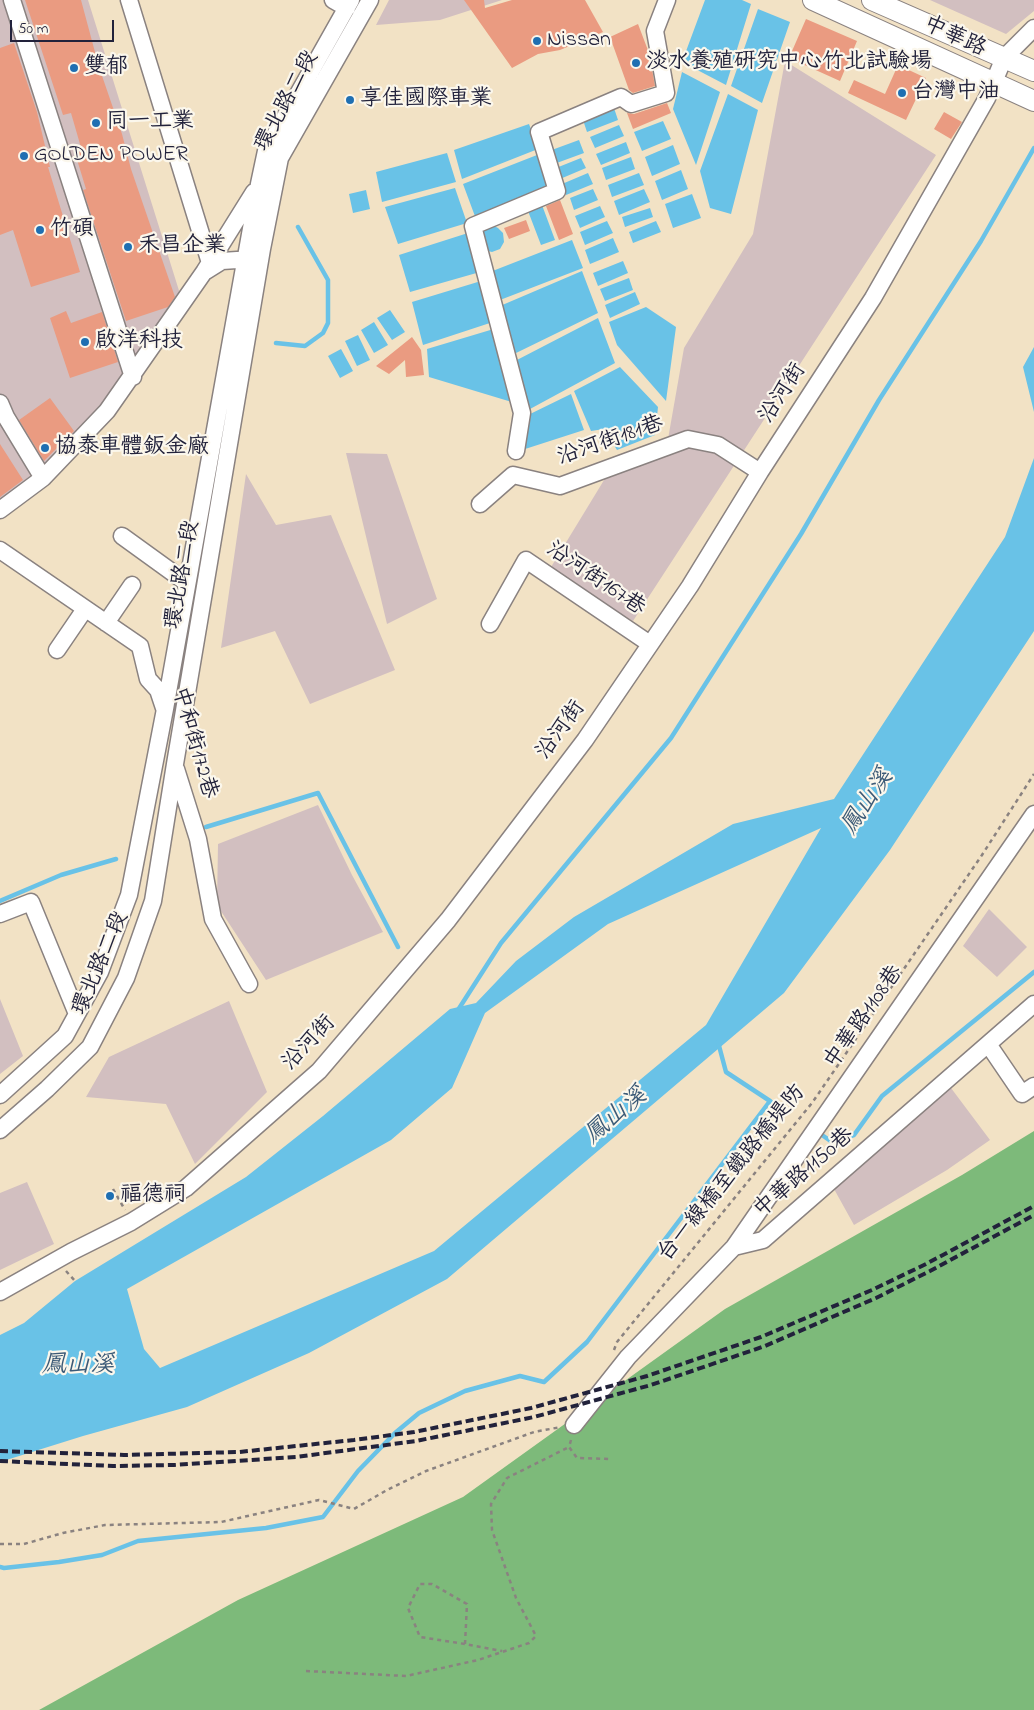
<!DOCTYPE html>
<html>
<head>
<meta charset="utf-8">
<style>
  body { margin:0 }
  #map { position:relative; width:1034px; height:1710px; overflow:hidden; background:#f2e2c5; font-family:"Indie Flower",sans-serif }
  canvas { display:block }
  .scale { position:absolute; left:10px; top:20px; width:104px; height:22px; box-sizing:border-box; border:2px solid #22223b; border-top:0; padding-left:6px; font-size:15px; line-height:18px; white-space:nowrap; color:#22223b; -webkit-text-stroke:4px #fbf7ec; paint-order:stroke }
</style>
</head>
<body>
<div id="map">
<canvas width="1034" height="1710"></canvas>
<div class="scale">50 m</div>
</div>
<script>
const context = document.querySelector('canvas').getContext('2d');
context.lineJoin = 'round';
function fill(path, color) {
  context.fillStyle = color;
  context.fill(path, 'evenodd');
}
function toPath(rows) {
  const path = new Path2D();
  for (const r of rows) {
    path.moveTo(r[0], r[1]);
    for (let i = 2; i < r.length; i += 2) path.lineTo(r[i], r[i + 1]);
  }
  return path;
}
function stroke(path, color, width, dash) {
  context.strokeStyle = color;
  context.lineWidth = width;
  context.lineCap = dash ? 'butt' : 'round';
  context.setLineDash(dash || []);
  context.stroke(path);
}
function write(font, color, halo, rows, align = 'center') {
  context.font = font + ' "Indie Flower","LXGW WenKai TC",sans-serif';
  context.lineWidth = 4.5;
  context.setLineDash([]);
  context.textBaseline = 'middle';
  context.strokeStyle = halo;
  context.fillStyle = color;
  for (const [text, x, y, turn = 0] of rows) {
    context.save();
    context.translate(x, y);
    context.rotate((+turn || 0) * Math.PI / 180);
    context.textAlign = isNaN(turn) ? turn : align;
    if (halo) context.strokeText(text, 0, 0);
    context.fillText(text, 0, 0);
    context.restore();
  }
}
fill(toPath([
  [0,0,88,0,181,297,100,411,31,481,0,504],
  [389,0,502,0,440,20,376,25],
  [930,0,1034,0,1034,11,1006,34],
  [785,61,936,155,633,621,548,572,612,467,668,439,684,348,753,234],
  [346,453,387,454,437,599,387,624],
  [246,474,276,525,331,515,395,670,310,704,275,631,221,648],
  [318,805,352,875,383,932,266,980,217,905,218,844],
  [989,909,1027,947,997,977,963,946],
  [0,999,23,1056,0,1074],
  [229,1001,267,1092,195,1164,166,1104,86,1097,109,1057],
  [951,1088,990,1140,947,1170,854,1225,834,1189,871,1152,914,1120],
  [27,1182,54,1244,0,1270,0,1193]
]), '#d2bfc0');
fill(toPath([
  [1034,1131,1034,1710,39,1710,238,1600,463,1497,725,1309,962,1175]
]), '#7dba7a');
fill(toPath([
  [705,0,742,0,751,4,726,85,682,62],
  [758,9,790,22,762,103,731,86],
  [682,72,720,92,696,165,673,109],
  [728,94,758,110,731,214,710,208,700,171],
  [614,108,618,120,587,132,583,120],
  [663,121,671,139,642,151,634,132],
  [529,124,538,149,462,179,454,150],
  [619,125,624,136,595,148,590,137],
  [579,140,584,153,554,164,549,151],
  [626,142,630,153,601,165,596,154],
  [673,145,680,164,652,176,645,157],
  [447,153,456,182,382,202,376,172],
  [537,155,550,190,476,219,463,184],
  [631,157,635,169,606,180,602,168],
  [581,158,586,168,560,179,556,168],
  [681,170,688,189,662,200,655,181],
  [588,173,593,184,566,195,562,184],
  [639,173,644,185,612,197,608,185],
  [455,188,467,223,398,244,385,207],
  [593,189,598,200,574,210,570,198],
  [644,189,650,202,619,215,614,201],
  [366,190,370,209,353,213,349,194],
  [692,194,701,218,673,228,665,204],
  [542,205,555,240,541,245,528,211],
  [600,206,605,217,580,228,575,216],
  [650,208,653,217,625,227,622,217],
  [607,221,613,233,585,245,580,232],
  [656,221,661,232,633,243,629,232],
  [494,226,498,228,503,233,504,242,500,249,492,252,488,251,482,231,490,227],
  [468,233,480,272,410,292,399,255],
  [613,238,619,252,590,264,585,250],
  [572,240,583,268,500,300,490,272],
  [623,261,628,273,598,286,593,273],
  [582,271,598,313,514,354,500,306],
  [629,278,633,290,605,301,600,289],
  [481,281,496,321,423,345,412,302],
  [635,292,640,304,610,318,605,305],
  [646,307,676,327,666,401,617,345,609,322],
  [390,310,405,332,392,340,377,318],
  [598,318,615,363,530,409,515,361],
  [374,322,388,345,374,353,361,330],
  [497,328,515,403,429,377,427,349],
  [358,335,370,360,357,366,345,341],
  [1034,347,1034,412,1023,367],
  [341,349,353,371,340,378,328,356],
  [620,367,658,407,655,435,617,450,604,429,591,431,574,391],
  [571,394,584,430,522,450,526,416],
  [1034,458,1034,631,890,850,784,993,447,1279,309,1353,187,1407,83,1436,0,1462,0,1335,24,1323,75,1281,246,1177,323,1116,450,1009,476,1003,516,961,574,917,733,824,834,799,1005,537],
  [821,828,706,1025,434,1251,160,1368,144,1349,127,1289,391,1140,452,1088,485,1013,608,924]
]), '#69c2e7');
stroke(toPath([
  [276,343,305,346,323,333,328,323,328,280,298,227],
  [206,827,318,793,398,947],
  [0,901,61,875,116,859],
  [458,1010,501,943,671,738,801,534,879,400,981,241,1034,148],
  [718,1042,726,1072,770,1101],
  [822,1135,832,1142,854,1135,882,1096,1034,972],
  [0,1567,4,1568,59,1562,102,1555,138,1541,266,1528,323,1517,358,1471,395,1433,419,1413,465,1391,520,1376,544,1382,587,1342,770,1101,776,1106]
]), '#69c2e7', 4.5);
fill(toPath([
  [25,0,81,0,99,67,122,134,131,169,175,297,168,307,126,321,83,190,86,189,75,153,82,151,71,113,63,115],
  [464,0,484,0,485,8,512,0,585,0,603,32,560,50,538,54,512,68],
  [806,19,857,41,840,81,789,58],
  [638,24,649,53,655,86,633,93,629,90,610,37],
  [14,43,37,112,50,167,48,167,80,272,31,287,13,230,0,235,0,48],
  [898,65,926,78,906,120,848,93,854,80,885,94],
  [667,103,671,113,633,129,627,113,634,114],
  [944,112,962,122,951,139,934,129],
  [560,200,573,234,559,240,546,206],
  [526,220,530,231,509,239,504,228],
  [66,311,71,323,102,312,118,362,70,378,50,318],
  [412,337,421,350,424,375,406,377,405,360,389,374,376,366],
  [50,398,74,431,44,461,19,420],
  [0,444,23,480,0,497]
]), '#ea9b81');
const minor = toPath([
  [12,0,133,377],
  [129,0,210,263],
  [333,0,347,8],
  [206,271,222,261,237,260,244,261,252,256],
  [0,403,6,417,43,478],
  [516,451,522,413,473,226,557,191,539,132,621,97,631,104,666,93,655,31,667,0],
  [480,504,513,475,560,486,688,439,718,445,760,472],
  [0,510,43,478,107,411,204,272,254,192],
  [122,536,187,583],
  [0,550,140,646,148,679,158,690,164,708],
  [106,623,132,585],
  [490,624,526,560,650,644],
  [57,650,85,609],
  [176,769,198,839,213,919,249,984],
  [0,914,31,902,77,1014],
  [988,1044,1022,1094,1034,1086],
  [0,1095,65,1036,100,972,129,895,165,709,259,184,266,151,351,0],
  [0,1130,47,1089,90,1047,126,978,153,901,175,764,262,249,280,158,370,0],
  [734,1247,763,1240,1034,1004],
  [0,1292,71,1252,131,1222,186,1188,319,1071,448,920,585,740,690,586,760,472,873,298,987,98,1004,58,1034,28],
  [574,1425,628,1357,734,1247,1034,814]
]);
const major = toPath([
  [813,0,1034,101],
  [872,0,1034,71]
]);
stroke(minor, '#8a8280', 19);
stroke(major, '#8a8280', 22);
stroke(toPath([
  [113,1189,125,1210],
  [66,1271,75,1281],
  [614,1350,617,1342,812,1103,982,855,1034,774],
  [571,1440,569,1447,577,1458,611,1459],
  [0,1544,24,1544,63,1533,105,1525,221,1522,319,1500,354,1509,387,1490,426,1471,534,1432,561,1427],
  [465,1644,467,1604,432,1584,420,1584,408,1608,420,1637,465,1644,502,1651],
  [306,1671,406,1676,478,1660,529,1643,536,1636,516,1598,492,1530,491,1504,507,1478,569,1447]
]), '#8a8280', 2.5, [4, 4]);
stroke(minor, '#fff', 16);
stroke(major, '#fff', 20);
stroke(toPath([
  [0,1451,124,1455,239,1452,354,1440,414,1432,531,1408,647,1376,761,1337,872,1290,926,1264,1034,1206],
  [0,1461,113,1466,174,1465,296,1457,416,1441,534,1417,651,1385,765,1346,876,1298,930,1271,1034,1215]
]), '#22223b', 4, [8, 4]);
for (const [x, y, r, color] of [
  [537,41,5,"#1f6fb2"],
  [636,63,5,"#1f6fb2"],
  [74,68,5,"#1f6fb2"],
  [902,93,5,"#1f6fb2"],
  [350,100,5,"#1f6fb2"],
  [96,123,5,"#1f6fb2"],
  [24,156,5,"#1f6fb2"],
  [40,230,5,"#1f6fb2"],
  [128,247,5,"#1f6fb2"],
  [85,342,5,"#1f6fb2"],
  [45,448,5,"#1f6fb2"],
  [110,1196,5,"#1f6fb2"]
]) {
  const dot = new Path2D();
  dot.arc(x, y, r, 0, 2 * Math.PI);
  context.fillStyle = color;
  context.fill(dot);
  stroke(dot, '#fbf7ec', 2);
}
write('22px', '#22223b', '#fbf7ec', [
  ["中華路",954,38,25],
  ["環北路二段",288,102,-62],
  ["沿河街",784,394,-57],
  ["沿河街181巷",611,442,-19],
  ["環北路二段",184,575,-80],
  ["沿河街167巷",595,580,34],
  ["沿河街",562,731,-54],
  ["中和街172巷",193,743,74],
  ["環北路二段",102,964,-67],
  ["中華路1108巷",865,1018,-55],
  ["沿河街",310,1044,-47],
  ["台一線橋至鐵路橋堤防",733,1174,-51],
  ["中華路1150巷",805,1174,-41]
]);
write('22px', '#22223b', '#fbf7ec', [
  ["Nissan",547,41],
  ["淡水養殖研究中心竹北試驗場",646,63],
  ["雙郁",84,68],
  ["台灣中油",912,93],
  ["享佳國際車業",360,100],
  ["同一工業",106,123],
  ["GOLDEN POWER",34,156],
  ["竹碩",50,230],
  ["禾昌企業",138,247],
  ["啟洋科技",95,342],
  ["協泰車體鈑金廠",55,448],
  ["福德祠",120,1196]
], 'left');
write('italic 24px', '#3b5a77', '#fbf7ec', [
  ["鳳山溪",869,803,-56],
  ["鳳山溪",617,1117,-40],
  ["鳳山溪",78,1367]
]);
</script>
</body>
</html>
